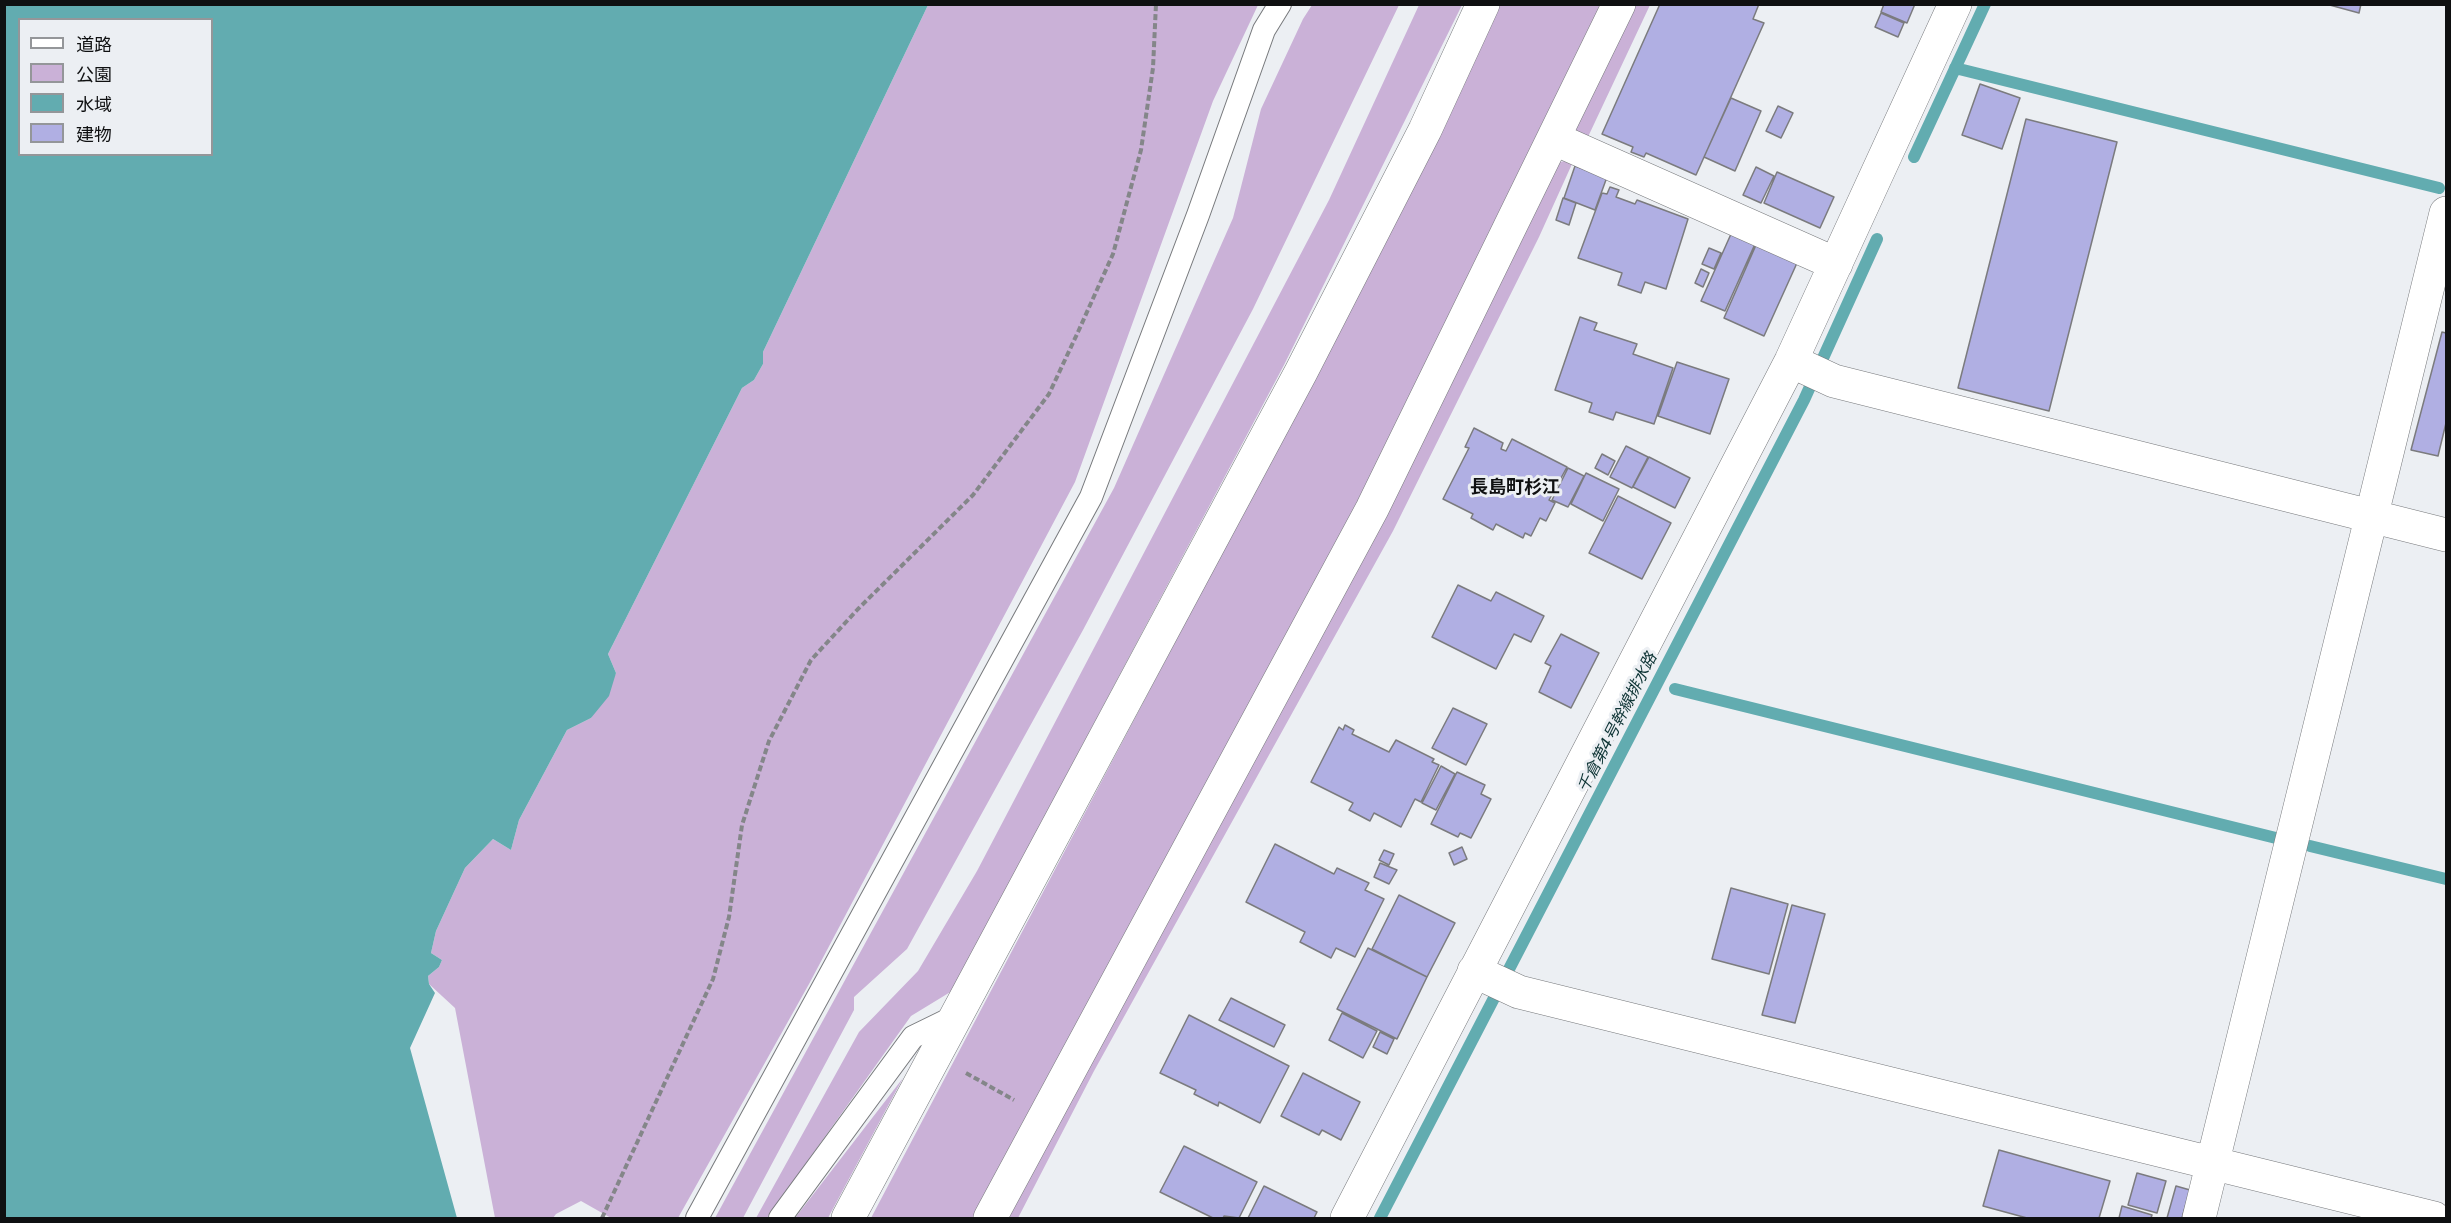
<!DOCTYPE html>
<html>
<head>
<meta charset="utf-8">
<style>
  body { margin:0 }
  #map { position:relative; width:2451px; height:1223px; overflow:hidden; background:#eceff3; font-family:"DejaVu Sans","Noto Sans JP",sans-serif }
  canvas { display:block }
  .frame { position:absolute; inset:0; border:6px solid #0f1011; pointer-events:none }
  .legend { position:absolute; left:18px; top:18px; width:195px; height:138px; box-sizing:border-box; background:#eceff3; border:2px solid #949699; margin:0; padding:8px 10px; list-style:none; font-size:18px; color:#0f1011 }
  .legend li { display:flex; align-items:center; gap:12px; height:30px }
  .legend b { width:30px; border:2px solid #949699 }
</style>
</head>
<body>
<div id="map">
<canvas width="2451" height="1223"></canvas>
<div class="frame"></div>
<ul class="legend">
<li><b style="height:8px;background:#fff"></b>道路</li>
<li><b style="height:16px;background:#cab1d7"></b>公園</li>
<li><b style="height:16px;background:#62acb0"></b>水域</li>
<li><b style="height:16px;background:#b0afe3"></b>建物</li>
</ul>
</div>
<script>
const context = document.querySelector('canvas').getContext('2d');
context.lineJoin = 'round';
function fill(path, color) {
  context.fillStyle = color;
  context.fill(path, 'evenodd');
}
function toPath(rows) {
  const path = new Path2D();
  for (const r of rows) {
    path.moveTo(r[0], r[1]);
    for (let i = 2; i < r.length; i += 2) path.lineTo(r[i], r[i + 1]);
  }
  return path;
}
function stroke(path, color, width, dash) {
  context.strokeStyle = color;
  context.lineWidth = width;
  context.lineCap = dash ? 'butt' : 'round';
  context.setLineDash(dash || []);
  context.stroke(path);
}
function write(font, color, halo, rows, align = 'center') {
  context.font = font + ' "DejaVu Sans","Noto Sans JP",sans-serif';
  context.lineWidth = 6;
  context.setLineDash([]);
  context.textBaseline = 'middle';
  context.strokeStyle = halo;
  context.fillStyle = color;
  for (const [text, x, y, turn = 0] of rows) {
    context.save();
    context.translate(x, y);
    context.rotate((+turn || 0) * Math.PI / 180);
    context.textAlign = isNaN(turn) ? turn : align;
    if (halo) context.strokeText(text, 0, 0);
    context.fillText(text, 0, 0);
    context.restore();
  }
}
fill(toPath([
  [928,5,1258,5,1213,101,1075,482,809,984,678,1218,611,1218,581,1201,556,1214,553,1218,495,1218,455,1008,429,984,428,976,439,967,442,960,431,953,436,931,465,868,493,839,511,850,519,820,567,730,591,718,616,673,608,654,742,388,754,380,763,364,763,352],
  [1312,5,1399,5,1253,309,1083,630,907,949,854,997,854,1010,743,1218,715,1218,1114,488,1233,218,1261,109,1303,19],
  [1419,5,1462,5,1284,365,952,991,911,1016,767,1218,756,1218,859,1032,918,971,977,871,1329,200],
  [1499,5,1605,5,1362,495,978,1218,871,1218,1314,379],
  [1630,5,1650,5,1587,139,1577,134,1574,125],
  [1568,160,1572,164,1539,237,1393,531,1094,1071,1018,1218,1003,1218,1553,164],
  [903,1078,828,1218,795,1218]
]), '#cab1d7');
fill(toPath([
  [5,4,928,5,763,352,763,364,754,380,742,388,608,654,616,673,609,696,591,718,567,730,519,820,511,850,493,839,465,868,436,931,431,953,442,960,439,967,428,976,429,984,435,993,410,1048,457,1218,5,1218],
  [20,20,212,20,212,154,20,154]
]), '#62acb0');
stroke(toPath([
  [1955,68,2439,188],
  [1914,157,1985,4],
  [1675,689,2280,839],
  [2310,846,2446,879],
  [1380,1218,1804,400,1877,239]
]), '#62acb0', 12);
const building = toPath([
  [1660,4,1759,4,1753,19,1764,23,1696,175,1646,153,1644,157,1631,152,1633,147,1602,134,1660,4],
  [1884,4,1915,4,1907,23,1881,12,1884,4],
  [2326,4,2361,4,2359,13,2326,4],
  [1881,13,1904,23,1898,37,1875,27,1881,13],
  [1980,84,2020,98,2002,149,1962,135,1980,84],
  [1731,98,1761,111,1735,171,1704,157,1731,98],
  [1778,106,1793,113,1781,138,1766,131,1778,106],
  [2026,119,2117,142,2049,411,1958,388,2026,119],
  [1575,166,1607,177,1595,210,1564,198,1575,166],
  [1756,167,1774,176,1761,203,1743,195,1756,167],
  [1777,172,1834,197,1820,228,1764,203,1777,172],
  [1610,187,1619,190,1616,197,1635,204,1637,200,1688,219,1666,289,1645,282,1641,293,1618,285,1622,273,1578,258,1602,193,1607,194,1610,187],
  [1563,198,1576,203,1569,225,1556,220,1563,198],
  [1731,234,1755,244,1725,311,1701,301,1731,234],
  [1756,245,1797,263,1764,336,1724,318,1756,245],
  [1709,248,1721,253,1714,269,1702,264,1709,248],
  [1701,269,1709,273,1703,287,1695,283,1701,269],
  [1580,317,1597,323,1594,330,1637,344,1633,354,1673,368,1654,424,1616,412,1613,420,1589,412,1592,403,1555,390,1580,317],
  [2442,332,2446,333,2446,423,2438,456,2411,450,2442,332],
  [1677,362,1729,379,1710,434,1658,416,1677,362],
  [1474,428,1503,443,1501,449,1506,451,1512,439,1567,467,1549,500,1555,503,1546,521,1540,518,1531,536,1525,533,1523,538,1496,524,1493,530,1471,518,1473,514,1443,499,1469,448,1465,447,1474,428],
  [1626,446,1648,457,1632,488,1610,477,1626,446],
  [1602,454,1615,461,1608,475,1595,468,1602,454],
  [1649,457,1690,478,1675,508,1633,487,1649,457],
  [1568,468,1584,476,1568,507,1552,500,1568,468],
  [1586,473,1619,489,1603,521,1571,504,1586,473],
  [1618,496,1671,523,1642,579,1589,553,1618,496],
  [1458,585,1491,601,1496,592,1544,616,1531,642,1514,634,1496,669,1432,637,1458,585],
  [1561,634,1599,653,1571,708,1539,692,1551,666,1545,663,1561,634],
  [1453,708,1487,724,1466,765,1432,748,1453,708],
  [1345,725,1354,730,1352,734,1389,752,1396,740,1434,759,1432,762,1439,765,1421,802,1415,799,1401,827,1374,813,1370,821,1349,810,1353,803,1311,782,1339,727,1343,730,1345,725],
  [1441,766,1455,774,1436,810,1422,803,1441,766],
  [1457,772,1485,785,1481,794,1491,799,1471,838,1460,833,1458,837,1431,824,1457,772],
  [1275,844,1334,874,1337,868,1369,883,1365,890,1384,899,1355,957,1336,948,1331,958,1300,942,1305,932,1246,902,1275,844],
  [1462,847,1467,859,1454,865,1449,853,1462,847],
  [1384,850,1394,854,1389,865,1379,860,1384,850],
  [1380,863,1397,870,1389,884,1374,877,1380,863],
  [1731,888,1788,904,1769,974,1712,959,1731,888],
  [1399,895,1455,923,1427,977,1372,949,1399,895],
  [1792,905,1825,914,1795,1023,1762,1015,1792,905],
  [1368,948,1427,977,1397,1039,1337,1009,1368,948],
  [1231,998,1285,1025,1274,1047,1219,1020,1231,998],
  [1342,1013,1377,1031,1363,1058,1329,1040,1342,1013],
  [1189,1015,1289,1066,1260,1123,1219,1102,1218,1106,1194,1094,1196,1090,1160,1073,1189,1015],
  [1380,1032,1394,1039,1387,1054,1373,1047,1380,1032],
  [1303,1073,1360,1102,1341,1140,1322,1130,1319,1135,1281,1116,1303,1073],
  [1184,1146,1257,1182,1239,1218,1224,1216,1223,1218,1213,1218,1160,1192,1184,1146],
  [1999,1150,2110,1181,2099,1218,2027,1218,1983,1206,1999,1150],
  [2137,1173,2166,1181,2157,1213,2128,1205,2137,1173],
  [1264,1186,1317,1212,1314,1218,1248,1218,1264,1186],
  [2176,1186,2190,1190,2182,1218,2167,1218,2176,1186],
  [2122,1206,2152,1215,2151,1218,2119,1218,2122,1206]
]);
fill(building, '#b0afe3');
stroke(building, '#7b7b7e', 1.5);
const lane = toPath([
  [697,1218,1091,497,1198,215,1264,30,1280,4],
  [780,1218,913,1037,954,1017]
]);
const street = toPath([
  [1555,139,1836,264],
  [1791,361,1834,381,2446,535],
  [1474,971,1519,992,2434,1218],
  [848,1218,1301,372,1425,130,1483,4],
  [990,1218,1372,509,1619,4],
  [1347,1218,1791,361,1955,4],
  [2199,1218,2446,213]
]);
stroke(lane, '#77797c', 24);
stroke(street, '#77797c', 34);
stroke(toPath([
  [966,1073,1014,1100],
  [602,1218,713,979,729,917,742,825,769,741,811,660,858,609,973,495,1049,394,1078,332,1113,254,1141,150,1153,68,1156,4]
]), '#848689', 4, [6, 3]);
stroke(lane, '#fff', 22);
stroke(street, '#fff', 33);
write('italic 16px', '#0d3334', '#eceff3', [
  ["千倉第4号幹線排水路",1618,723,-63]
]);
write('bold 18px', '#0f1011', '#eceff3', [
  ["長島町杉江",1515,488]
]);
</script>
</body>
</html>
